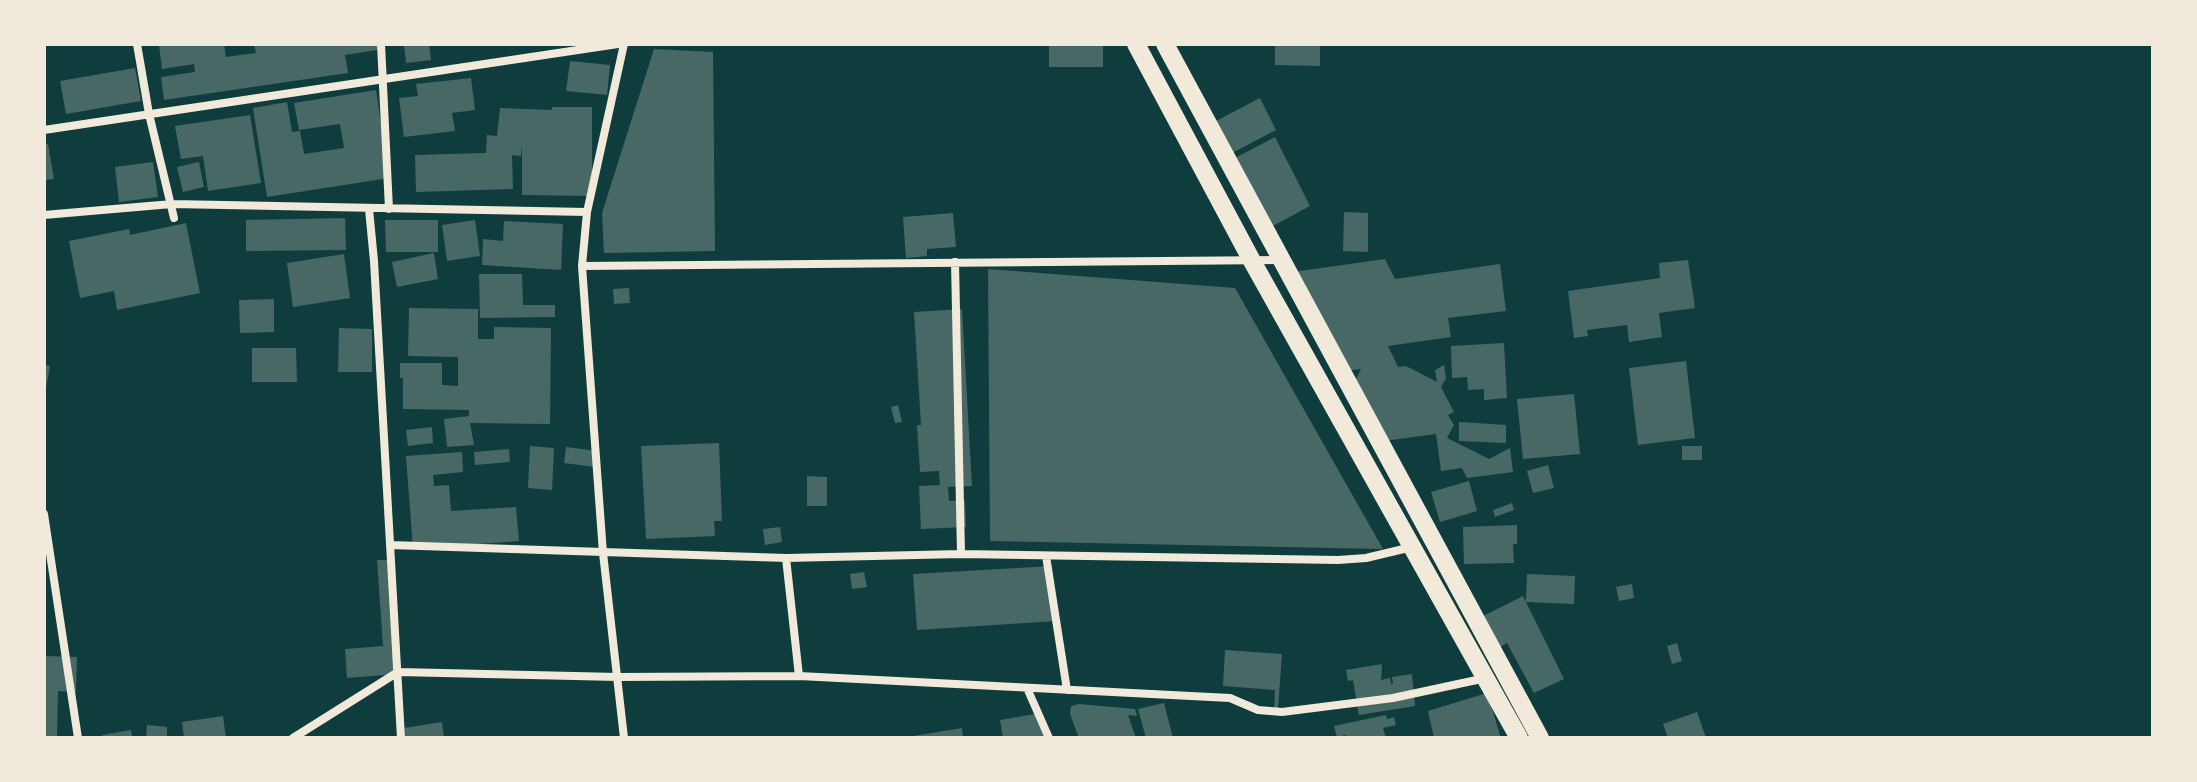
<!DOCTYPE html>
<html>
<head>
<meta charset="utf-8">
<style>
  body { margin:0 }
  #map { position:relative; width:2197px; height:782px; overflow:hidden; background:#0f3d3e; font-family:"DM Sans",sans-serif }
  canvas { display:block }
  .frame { position:absolute; inset:0; border:46px solid #f1e9da; pointer-events:none }
</style>
</head>
<body>
<div id="map">
<canvas width="2197" height="782"></canvas>
<div class="frame"></div>
</div>
<script>
const context = document.querySelector('canvas').getContext('2d');
context.lineJoin = 'round';
function fill(path, color) {
  context.fillStyle = color;
  context.fill(path, 'evenodd');
}
function toPath(rows) {
  const path = new Path2D();
  for (const r of rows) {
    path.moveTo(r[0], r[1]);
    for (let i = 2; i < r.length; i += 2) path.lineTo(r[i], r[i + 1]);
  }
  return path;
}
function stroke(path, color, width, dash) {
  context.strokeStyle = color;
  context.lineWidth = width;
  context.lineCap = dash ? 'butt' : 'round';
  context.setLineDash(dash || []);
  context.stroke(path);
}
fill(toPath([
  [224,44,226,57,256,53,254,44,382,44,383,49,345,55,348,73,164,100,161,77,195,72,194,64,162,69,159,45],
  [404,44,429,44,431,60,406,63],
  [1049,44,1103,44,1103,67,1049,67],
  [1275,44,1320,44,1320,66,1275,65],
  [654,49,713,52,715,251,604,253,602,213],
  [570,61,610,65,607,95,566,91],
  [135,68,141,101,66,114,60,81],
  [471,78,475,110,452,113,455,131,404,137,399,98,418,96,416,84],
  [376,90,389,178,267,197,253,108,287,102,292,132,300,131,304,154,344,148,340,124,299,130,294,103],
  [1260,98,1276,130,1232,153,1216,121],
  [552,107,592,107,592,196,522,195,522,145,521,156,512,155,513,189,416,192,415,155,486,153,487,135,497,136,500,108,552,110],
  [250,115,261,183,208,191,203,156,181,159,175,126],
  [1275,137,1310,206,1269,228,1231,160],
  [48,144,54,179,44,180,44,145],
  [153,162,158,197,119,202,115,167],
  [199,162,204,187,183,192,177,167],
  [1344,212,1368,213,1368,252,1343,251],
  [953,213,956,247,927,249,927,256,906,258,903,217],
  [345,218,346,250,246,251,246,220],
  [385,220,438,220,438,252,386,252],
  [475,220,480,256,447,261,442,225],
  [504,221,563,224,561,270,482,265,483,239,503,241],
  [186,223,200,293,117,310,114,291,80,298,69,241,129,229,130,235],
  [434,253,438,279,397,287,392,262],
  [344,254,350,298,293,307,287,263],
  [1385,259,1395,279,1500,264,1506,311,1448,318,1451,337,1388,346,1398,367,1406,366,1437,382,1435,370,1444,365,1446,378,1441,387,1454,412,1448,415,1454,425,1447,438,1489,459,1510,448,1513,472,1467,478,1462,468,1441,471,1436,434,1384,441,1354,383,1361,369,1346,371,1293,272],
  [1688,260,1695,308,1659,313,1662,337,1629,342,1627,325,1587,330,1588,336,1574,338,1568,291,1660,278,1659,263],
  [988,269,1235,288,1383,549,990,541],
  [479,274,522,274,523,305,555,305,555,317,480,318],
  [629,288,630,303,614,304,613,289],
  [274,299,274,332,240,333,239,300],
  [409,308,478,309,478,339,494,339,494,327,551,328,550,424,470,423,474,445,447,447,444,419,469,416,469,410,403,409,403,378,400,378,400,363,442,363,442,385,458,386,458,357,408,356],
  [962,309,972,486,948,487,949,501,965,500,966,527,921,529,919,486,940,485,939,471,920,472,917,425,921,425,914,312],
  [339,328,372,329,372,372,338,372],
  [1504,343,1507,398,1484,400,1484,389,1468,390,1467,377,1452,378,1451,346],
  [252,348,296,348,297,382,252,382],
  [1686,361,1695,438,1638,445,1629,368],
  [44,365,50,366,46,388,44,387],
  [1574,394,1580,454,1523,459,1517,399],
  [898,405,902,422,895,423,891,407],
  [1459,422,1506,425,1506,443,1459,441],
  [432,427,433,443,408,446,406,430],
  [719,443,722,521,714,521,715,536,646,539,641,446],
  [530,446,554,448,552,490,528,488],
  [1682,446,1702,446,1702,460,1682,460],
  [566,447,597,451,595,467,564,463],
  [509,449,510,462,475,465,474,452],
  [462,452,463,472,433,475,434,486,449,485,451,511,516,507,519,541,413,549,406,456],
  [1548,465,1554,488,1533,493,1527,471],
  [807,476,827,477,827,506,807,506],
  [1469,481,1477,511,1440,522,1431,492],
  [1512,503,1514,510,1495,517,1493,510],
  [1517,525,1517,544,1513,544,1514,563,1464,564,1463,527],
  [780,527,782,542,765,545,763,529],
  [377,560,389,560,397,674,347,678,345,649,383,646],
  [1052,566,1056,621,917,630,913,574],
  [864,572,867,587,852,589,850,574],
  [1527,574,1575,576,1574,604,1526,602],
  [1632,584,1634,598,1619,601,1616,587],
  [1523,596,1564,679,1534,693,1507,643,1496,649,1481,617],
  [1677,643,1682,661,1672,664,1667,646],
  [1225,650,1282,654,1278,709,1274,709,1275,690,1223,686],
  [44,656,77,657,76,692,58,691,57,738,44,738],
  [1382,664,1381,680,1390,678,1391,684,1393,684,1392,677,1412,674,1415,706,1359,715,1353,680,1348,681,1346,670],
  [1487,693,1501,738,1434,738,1428,711],
  [1164,703,1173,738,1146,738,1138,709],
  [1079,704,1135,709,1137,716,1128,715,1136,738,1079,738,1070,714,1071,706],
  [1697,712,1706,738,1668,738,1663,724],
  [1041,713,1045,738,1003,738,1000,720],
  [1386,715,1387,719,1394,717,1396,725,1383,728,1386,738,1347,738,1346,735,1337,737,1334,726],
  [223,716,226,738,184,738,182,722],
  [442,722,444,738,405,738,404,728],
  [147,725,167,727,167,738,146,738],
  [962,728,963,738,913,738,913,736],
  [131,730,132,738,103,738,102,735]
]), '#486865');
stroke(toPath([
  [137,44,149,114,174,218],
  [381,44,389,209],
  [624,44,587,212,582,266,603,553,624,738],
  [44,130,618,44],
  [369,209,374,261,401,738],
  [44,215,172,204,587,212],
  [955,262,961,554],
  [582,266,1279,260],
  [44,514,78,738],
  [390,545,786,558,961,554,1338,560,1366,558,1412,547],
  [1046,556,1067,690],
  [786,558,799,676],
  [1027,688,1049,738],
  [293,738,398,672,618,677,799,676,1230,698,1258,710,1282,712,1393,698,1486,678]
]), '#f1e9da', 8);
stroke(toPath([
  [1136,44,1252,261,1519,738],
  [1165,44,1540,738]
]), '#f1e9da', 18);
</script>
</body>
</html>
